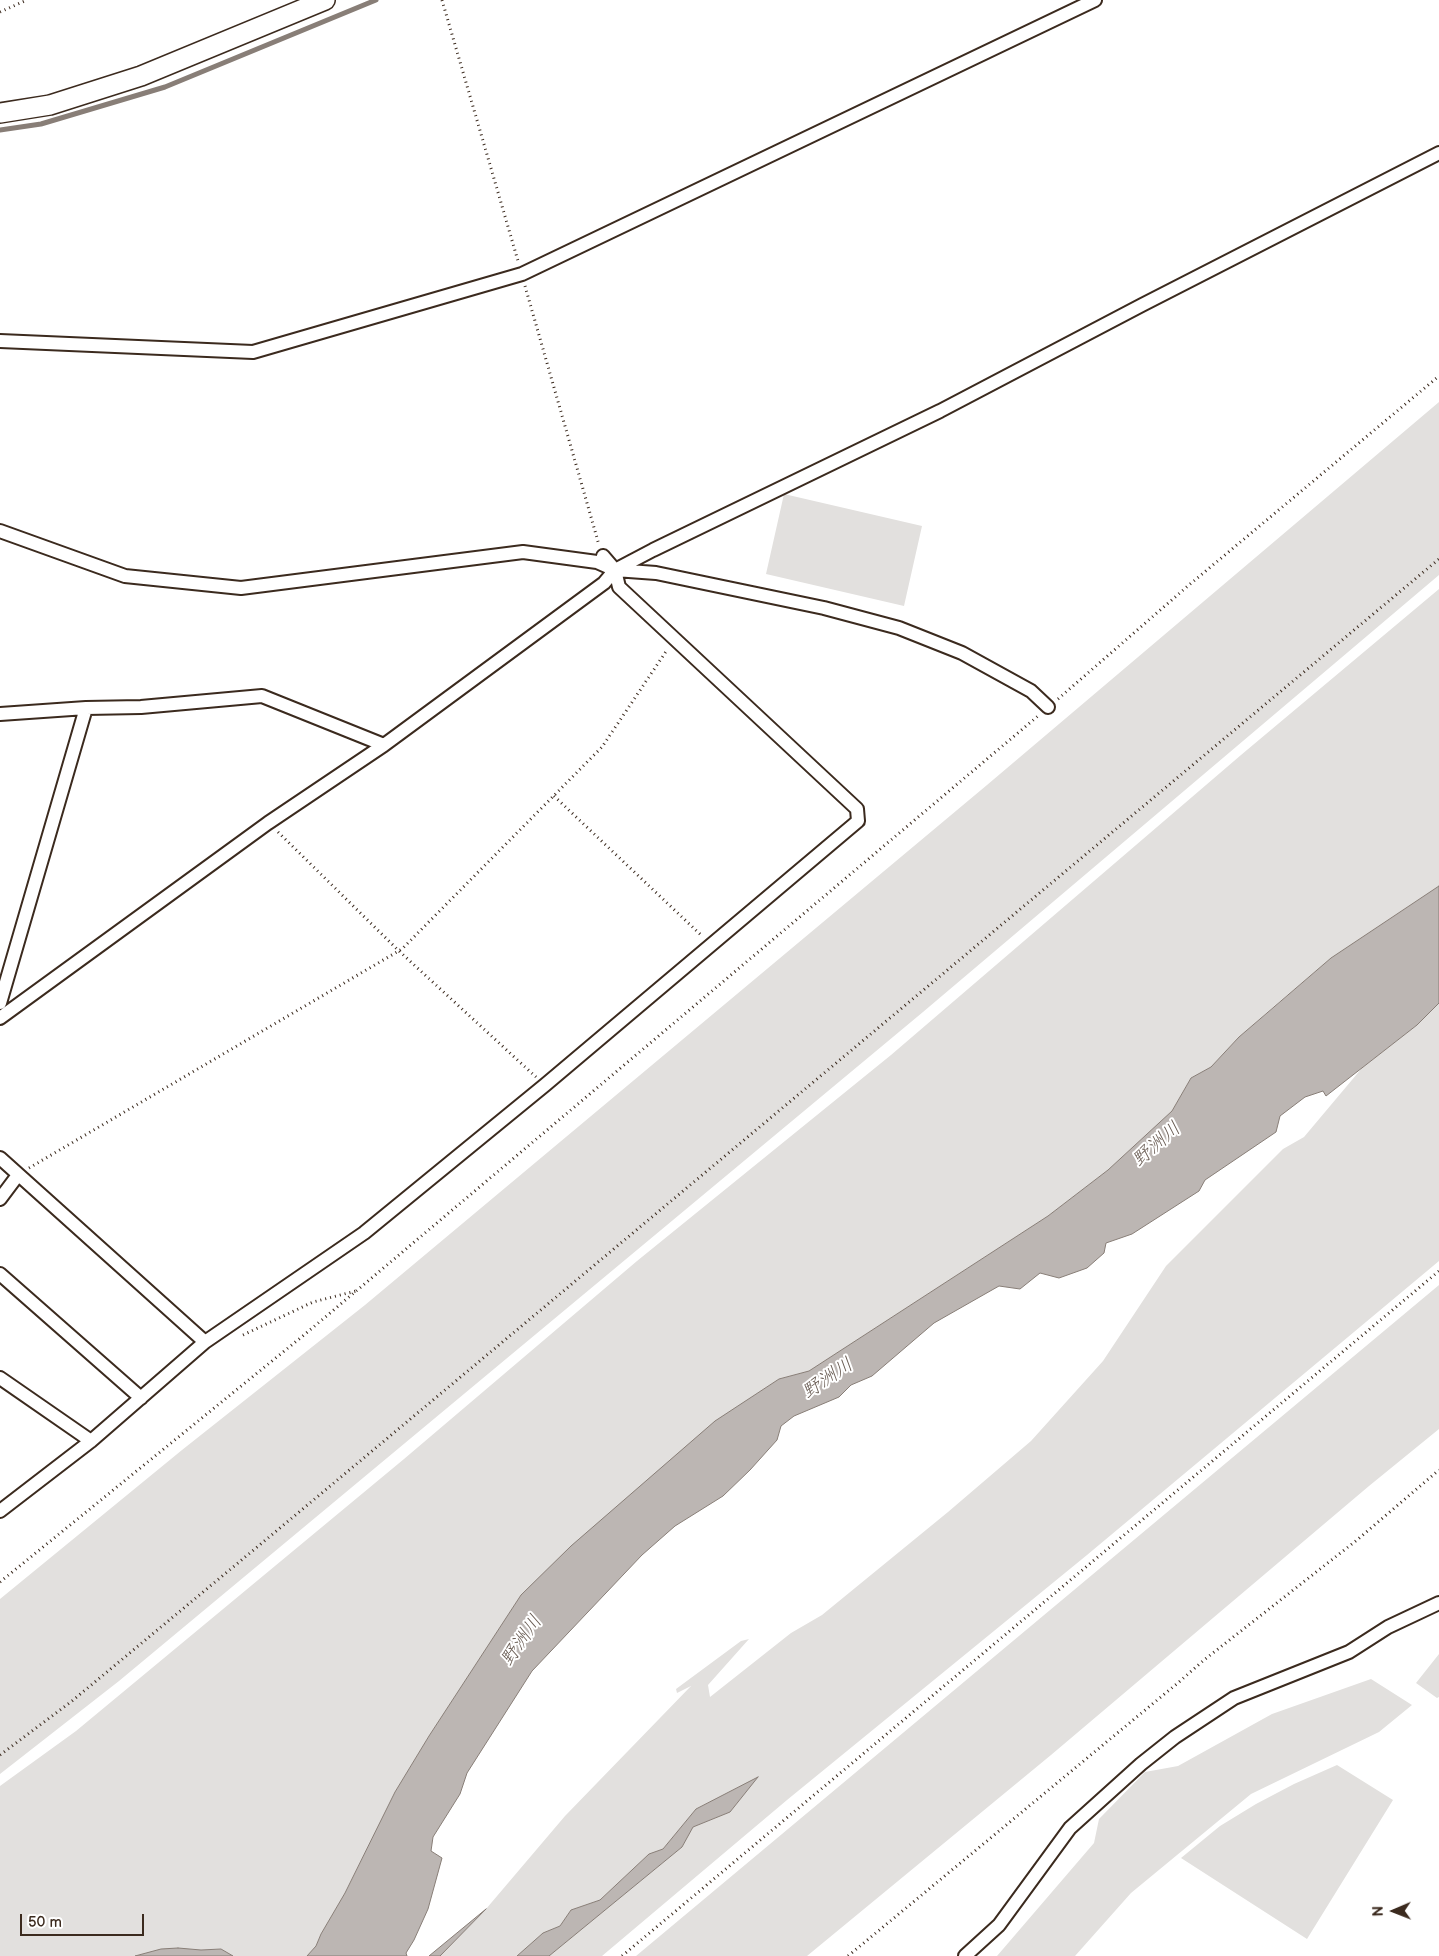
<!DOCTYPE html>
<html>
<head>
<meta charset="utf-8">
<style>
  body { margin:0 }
  #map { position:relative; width:1439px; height:1956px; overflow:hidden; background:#fff; font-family:"Balsamiq Sans",sans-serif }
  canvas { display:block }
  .north { position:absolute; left:1369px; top:1886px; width:50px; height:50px; -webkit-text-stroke:4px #fff; paint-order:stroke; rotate:269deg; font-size:14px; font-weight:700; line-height:20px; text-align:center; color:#3b2a1e }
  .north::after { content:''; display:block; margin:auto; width:18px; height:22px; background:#3b2a1e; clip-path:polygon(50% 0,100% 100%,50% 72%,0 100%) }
  .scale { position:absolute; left:20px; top:1914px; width:124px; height:22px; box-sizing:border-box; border:2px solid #3b2a1e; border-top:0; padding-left:6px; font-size:15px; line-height:18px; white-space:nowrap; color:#3b2a1e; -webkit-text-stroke:4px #fff; paint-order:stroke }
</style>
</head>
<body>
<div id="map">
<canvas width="1439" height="1956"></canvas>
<div class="north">N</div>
<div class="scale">50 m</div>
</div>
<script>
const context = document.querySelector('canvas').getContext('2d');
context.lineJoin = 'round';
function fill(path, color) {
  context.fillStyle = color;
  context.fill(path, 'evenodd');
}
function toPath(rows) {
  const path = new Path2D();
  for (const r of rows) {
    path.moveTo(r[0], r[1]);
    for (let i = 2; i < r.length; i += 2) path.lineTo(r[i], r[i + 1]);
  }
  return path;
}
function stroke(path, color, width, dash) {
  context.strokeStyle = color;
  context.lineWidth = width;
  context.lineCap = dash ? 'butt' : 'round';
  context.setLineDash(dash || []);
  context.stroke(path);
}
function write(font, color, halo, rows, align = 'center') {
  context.font = font + ' "Balsamiq Sans","Klee One",sans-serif';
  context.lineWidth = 4;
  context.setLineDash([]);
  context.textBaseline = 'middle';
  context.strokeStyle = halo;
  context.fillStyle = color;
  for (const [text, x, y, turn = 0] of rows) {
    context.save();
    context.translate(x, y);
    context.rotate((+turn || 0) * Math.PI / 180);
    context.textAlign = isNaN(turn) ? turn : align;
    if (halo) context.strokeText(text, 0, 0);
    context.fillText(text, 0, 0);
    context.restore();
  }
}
fill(toPath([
  [1439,402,1439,575,923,1012,119,1681,0,1774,0,1599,182,1450,365,1305,987,785],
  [784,494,922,526,904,606,766,574],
  [1439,589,1439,886,1331,958,1272,1008,1239,1037,1211,1067,1191,1078,1172,1111,1108,1170,1048,1216,809,1371,779,1379,716,1421,521,1595,429,1736,395,1792,345,1893,321,1934,316,1946,307,1956,233,1956,221,1949,146,1953,135,1956,0,1956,0,1786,76,1731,404,1459,637,1261,891,1055,1241,755],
  [1439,1003,1439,1261,1087,1555,787,1800,602,1956,549,1956,682,1847,693,1827,730,1812,757,1778,696,1809,663,1849,649,1854,600,1900,571,1910,560,1926,543,1933,517,1956,440,1956,486,1909,565,1816,691,1686,677,1693,676,1689,741,1641,749,1639,708,1685,710,1697,791,1633,822,1615,948,1512,1031,1441,1103,1361,1166,1266,1283,1149,1304,1137,1362,1068,1417,1025],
  [1439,1285,1439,1429,1369,1486,1051,1755,807,1956,636,1956],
  [1439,1654,1439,1697,1437,1698,1416,1683],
  [1371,1679,1412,1705,1379,1732,1251,1794,1131,1893,1075,1956,997,1956,1094,1843,1099,1819,1145,1772,1178,1766,1272,1714],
  [1337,1765,1393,1800,1307,1939,1181,1858,1220,1826,1256,1804,1294,1784]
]), '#e2e0de');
const water = toPath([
  [1439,886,1439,1003,1417,1025,1326,1096,1323,1091,1305,1097,1280,1116,1276,1132,1205,1180,1199,1191,1132,1234,1106,1243,1104,1253,1087,1268,1059,1278,1040,1273,1020,1289,999,1286,934,1323,872,1376,851,1385,839,1397,794,1416,781,1426,777,1440,750,1470,723,1496,675,1526,642,1555,532,1671,467,1773,460,1794,433,1837,431,1851,442,1858,428,1909,414,1940,406,1953,407,1956,307,1956,316,1946,321,1934,345,1893,395,1792,429,1736,521,1595,571,1546,715,1421,779,1379,809,1371,1048,1216,1108,1170,1172,1111,1191,1078,1211,1067,1239,1037,1331,958,1439,886],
  [758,1777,730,1812,693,1827,682,1847,549,1956,517,1956,543,1933,560,1926,571,1910,600,1900,649,1854,663,1849,696,1809,758,1777],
  [486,1909,440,1956,429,1956,486,1909],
  [178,1948,201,1950,221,1949,233,1956,135,1956,161,1949,178,1948]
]);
fill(water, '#bcb6b3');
stroke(water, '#887e77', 1);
stroke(toPath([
  [0,130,41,124,165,87,376,0]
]), '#887e77', 5);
const street = toPath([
  [0,341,253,352,522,274,1095,0],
  [0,531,125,576,241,588,523,552,597,562,615,570,656,573,824,608,899,628,962,653,1031,691,1048,707],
  [0,714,86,708,141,707,262,696,384,745],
  [0,1003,86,708],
  [0,1018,268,823,384,745,604,583,615,570,653,550,940,411,1142,305,1439,153],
  [0,1158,205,1342],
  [0,1199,18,1175],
  [0,1274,141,1398],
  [0,1378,91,1441],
  [0,1511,91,1441,205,1342,364,1233,545,1085,858,821,857,809,619,587,615,570,603,556],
  [965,1956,999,1925,1070,1828,1141,1764,1175,1737,1234,1698,1349,1652,1388,1627,1439,1603]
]);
const secondary = toPath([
  [0,113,50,105,141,76,325,0]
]);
stroke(street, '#3b2a1e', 16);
stroke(secondary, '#3b2a1e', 22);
stroke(toPath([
  [442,0,518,261],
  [0,12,27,0],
  [525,286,599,545],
  [1058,699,1189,585,1439,376],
  [554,796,702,936],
  [278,832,399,951,536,1077],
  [29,1168,402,949,602,747,667,650],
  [243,1335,313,1302,356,1291],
  [0,1582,304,1335,1038,716],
  [0,1755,72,1701,268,1538,1439,559],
  [622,1956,1439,1271],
  [848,1956,1179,1682,1204,1660,1357,1540,1439,1470]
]), '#3b2a1e', 3, [1, 4]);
stroke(street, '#fff', 12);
stroke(secondary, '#fff', 19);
write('italic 19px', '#685b52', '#fff', [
  ["野洲川",1157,1145,-41],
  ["野洲川",828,1379,-34],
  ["野洲川",522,1641,-55]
]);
</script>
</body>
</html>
